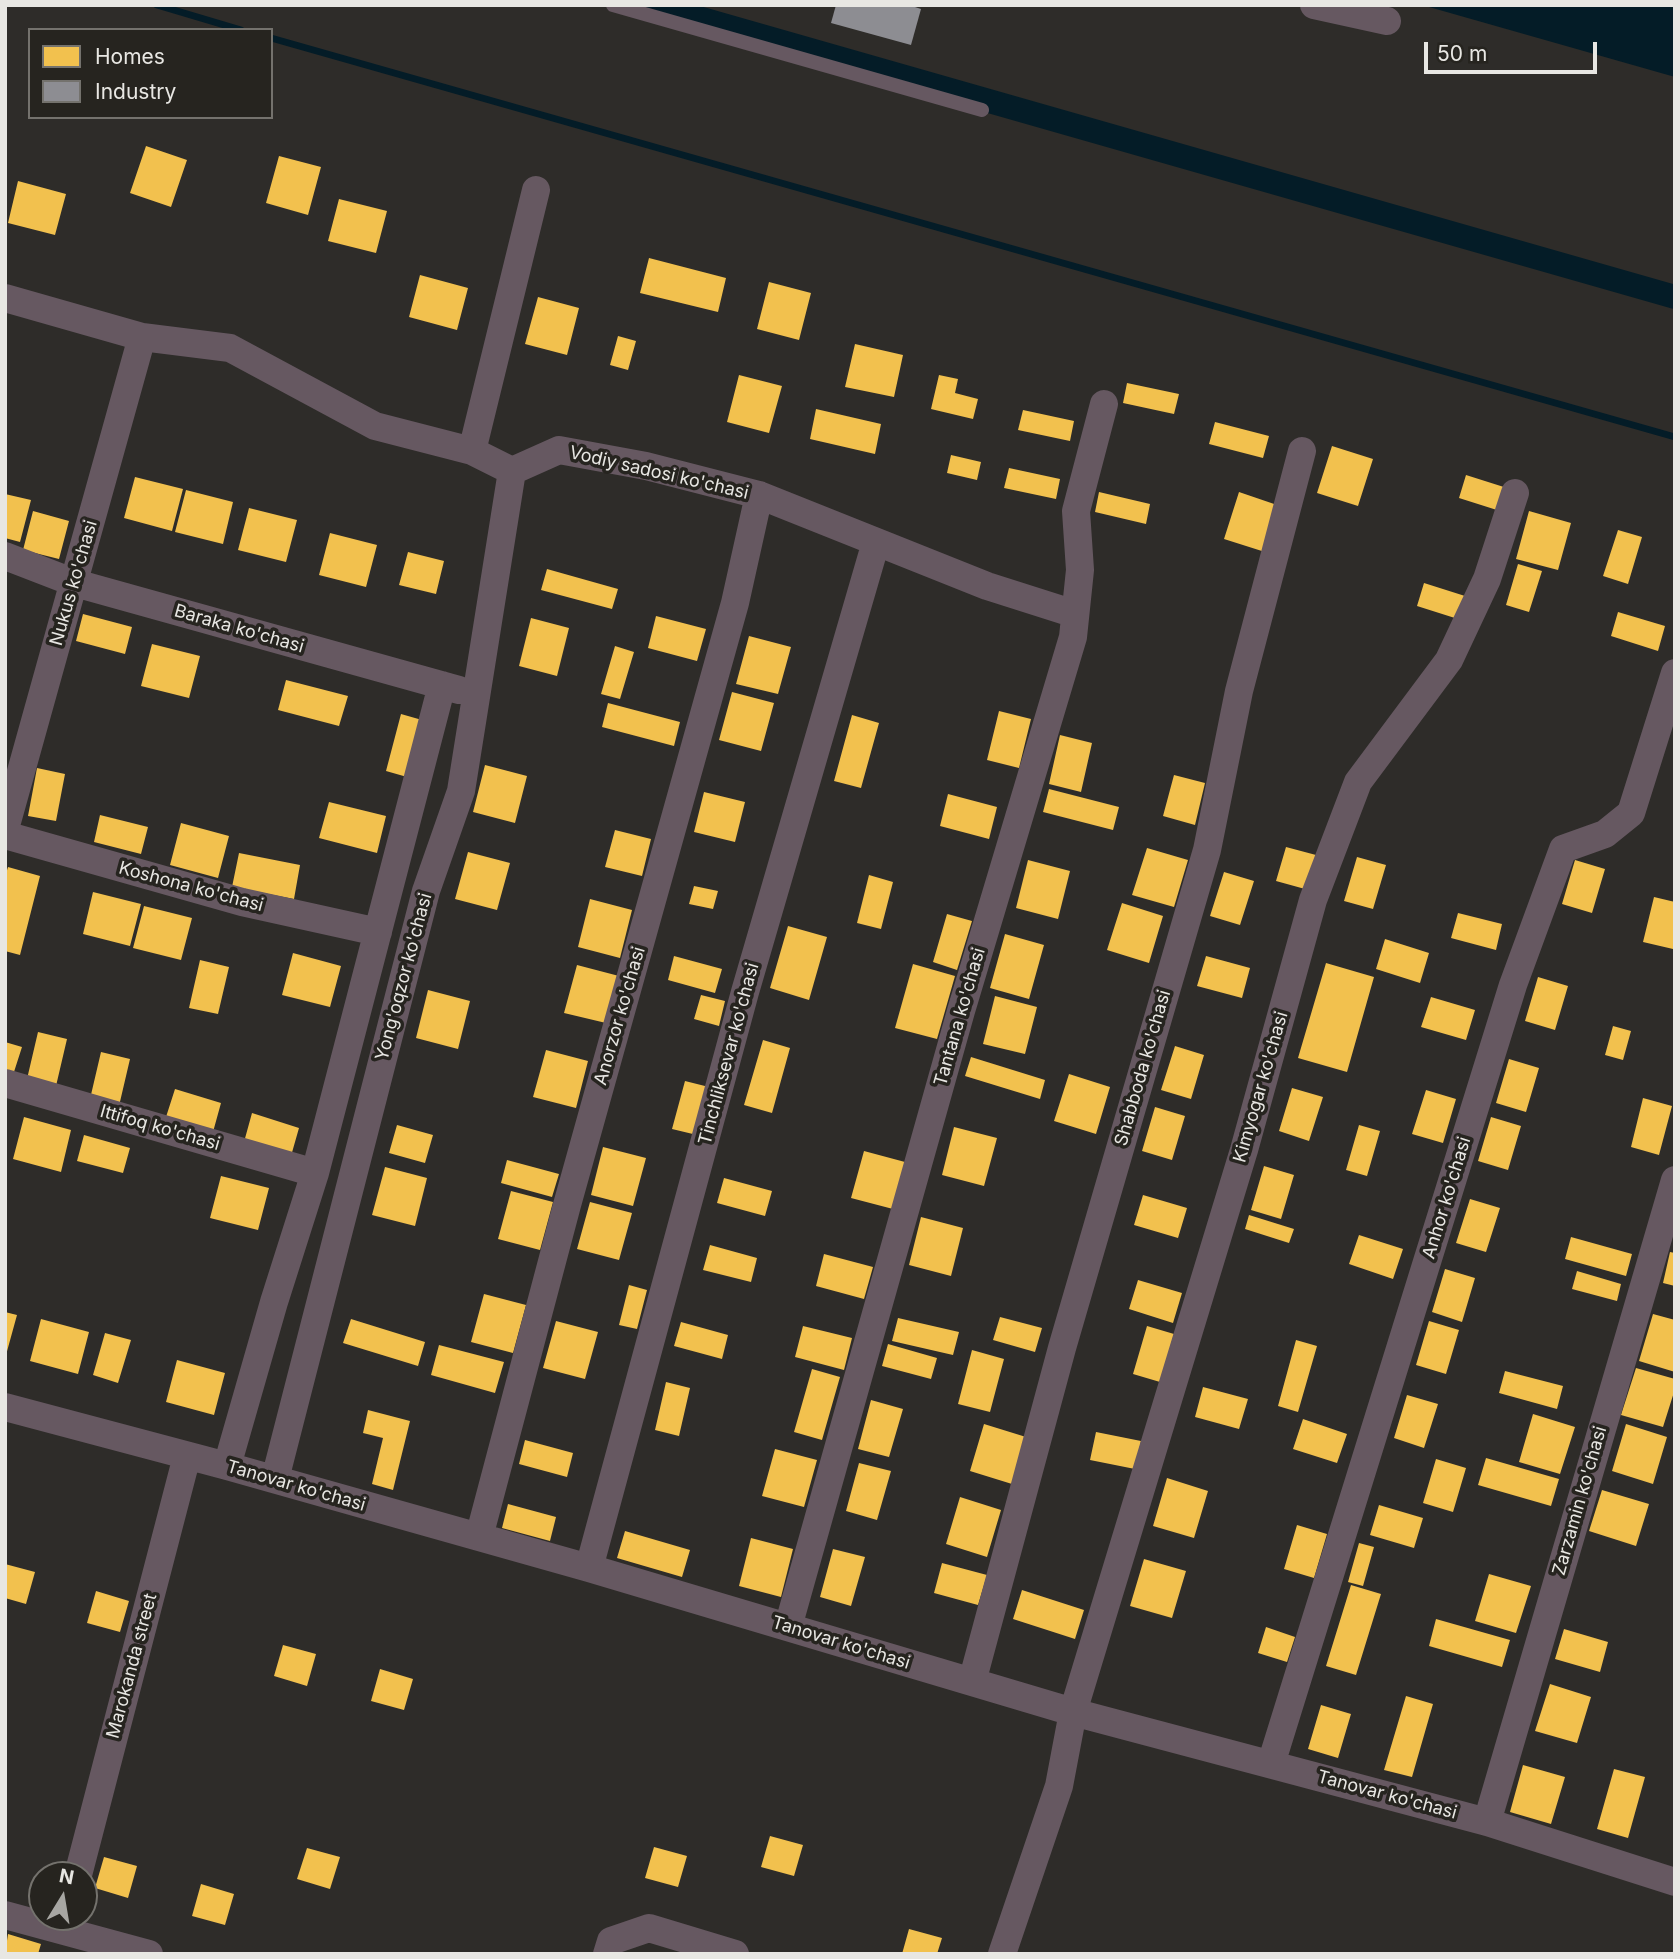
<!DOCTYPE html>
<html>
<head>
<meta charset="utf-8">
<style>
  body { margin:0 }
  #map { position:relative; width:1680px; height:1959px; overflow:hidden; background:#2e2c29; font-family:Inter,sans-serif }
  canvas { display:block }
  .frame { position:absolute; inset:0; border:7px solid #e8e7e3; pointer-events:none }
  .legend { position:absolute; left:28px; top:28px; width:245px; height:91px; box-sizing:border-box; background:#26241f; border:2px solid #74726d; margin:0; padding:9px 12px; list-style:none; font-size:21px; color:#e8e7e3 }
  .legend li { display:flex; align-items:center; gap:14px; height:35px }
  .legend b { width:35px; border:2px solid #74726d }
  .north { position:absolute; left:28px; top:1861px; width:70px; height:70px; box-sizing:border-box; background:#26241f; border:2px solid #74726d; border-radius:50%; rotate:11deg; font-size:19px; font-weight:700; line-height:28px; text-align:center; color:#e8e7e3 }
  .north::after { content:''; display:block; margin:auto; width:24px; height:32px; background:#a7a6a2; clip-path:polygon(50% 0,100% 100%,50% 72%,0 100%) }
  .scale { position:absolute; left:1424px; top:42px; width:173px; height:32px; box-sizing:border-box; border:4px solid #e8e7e3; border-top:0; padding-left:9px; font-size:21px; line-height:24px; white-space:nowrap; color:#e8e7e3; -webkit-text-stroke:5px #26241f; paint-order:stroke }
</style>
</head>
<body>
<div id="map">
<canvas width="1680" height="1959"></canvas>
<div class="frame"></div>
<ul class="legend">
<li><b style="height:19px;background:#f2c14e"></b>Homes</li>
<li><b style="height:19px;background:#8d8d92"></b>Industry</li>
</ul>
<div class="north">N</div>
<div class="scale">50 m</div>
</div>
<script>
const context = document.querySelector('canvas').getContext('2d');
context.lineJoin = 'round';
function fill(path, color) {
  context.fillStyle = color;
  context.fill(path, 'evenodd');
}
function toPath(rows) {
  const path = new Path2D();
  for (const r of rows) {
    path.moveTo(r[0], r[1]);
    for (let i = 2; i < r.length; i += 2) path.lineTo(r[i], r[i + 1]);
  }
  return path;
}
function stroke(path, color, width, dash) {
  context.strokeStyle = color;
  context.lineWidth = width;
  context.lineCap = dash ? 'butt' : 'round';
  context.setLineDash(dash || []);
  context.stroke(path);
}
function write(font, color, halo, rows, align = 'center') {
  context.font = font + ' Inter,sans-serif';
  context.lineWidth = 7;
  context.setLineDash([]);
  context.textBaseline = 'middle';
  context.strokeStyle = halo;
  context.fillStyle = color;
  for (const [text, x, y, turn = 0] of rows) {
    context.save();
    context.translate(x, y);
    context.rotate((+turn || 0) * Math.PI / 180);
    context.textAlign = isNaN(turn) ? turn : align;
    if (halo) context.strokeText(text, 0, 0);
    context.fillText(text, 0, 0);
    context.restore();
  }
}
fill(toPath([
  [1422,5,1675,5,1675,77]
]), '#041c27');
fill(toPath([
  [146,146,187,160,171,207,130,193],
  [279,156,321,167,308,215,266,203],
  [18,181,66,194,55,235,8,223],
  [339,199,387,211,376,253,328,241],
  [649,258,726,278,718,312,640,293],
  [420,275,468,288,457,330,409,317],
  [769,282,811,293,799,340,757,329],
  [538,297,579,308,567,355,525,344],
  [618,336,636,341,628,370,610,365],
  [855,344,903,355,894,397,845,387],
  [739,375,782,386,769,433,727,422],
  [939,375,958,379,955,393,978,399,973,419,931,409],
  [1127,383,1179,394,1174,414,1123,403],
  [816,409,881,424,875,454,810,439],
  [1023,410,1074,421,1070,441,1018,430],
  [1215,422,1269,436,1263,458,1209,444],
  [1332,446,1373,459,1358,506,1317,493],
  [951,455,981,462,977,480,947,473],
  [1009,468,1060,479,1056,499,1004,488],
  [1466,475,1507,488,1500,511,1459,498],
  [135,477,183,489,172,531,124,518],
  [186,490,233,502,223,544,175,532],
  [1099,492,1150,504,1146,524,1095,512],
  [1239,492,1280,506,1265,552,1224,539],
  [5,494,31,500,20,542,5,538],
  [249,508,297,520,286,562,238,550],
  [33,511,69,521,59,559,23,550],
  [1529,511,1571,523,1558,570,1516,559],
  [1618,530,1642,537,1628,584,1603,576],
  [330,533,377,545,366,587,319,575],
  [408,552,444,561,436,594,399,585],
  [1518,564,1542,571,1529,612,1506,605],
  [547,569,618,589,612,609,541,590],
  [1424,583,1465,596,1458,619,1417,606],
  [1618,612,1665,626,1658,651,1611,636],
  [83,614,132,627,125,654,76,641],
  [656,616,706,629,697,661,648,648],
  [531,618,569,628,557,676,519,666],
  [749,636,791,647,778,694,736,684],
  [152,644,200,656,189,698,141,686],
  [615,646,634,652,620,699,601,694],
  [286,680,348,696,339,726,278,710],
  [732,692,774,703,761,751,719,740],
  [608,703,680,722,674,746,602,727],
  [999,711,1031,719,1019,768,987,760],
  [401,714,422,720,407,777,386,771],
  [852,715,879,723,861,788,834,781],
  [1060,735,1092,743,1081,792,1049,784],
  [485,765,527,776,515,823,473,812],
  [37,768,65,774,56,821,28,816],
  [1174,775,1205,783,1195,825,1163,816],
  [1049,789,1119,807,1113,830,1043,812],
  [704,792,745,802,735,842,694,832],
  [948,794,997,807,989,839,940,826],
  [329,802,386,816,377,853,319,838],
  [100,815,148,827,141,854,94,842],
  [181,823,229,836,218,878,170,865],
  [615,830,651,839,642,876,605,867],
  [1286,847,1316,855,1305,889,1276,881],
  [1147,848,1188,860,1174,907,1132,895],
  [468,852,510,863,497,910,455,899],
  [239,853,300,865,294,899,232,887],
  [1357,857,1386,865,1373,909,1344,901],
  [1028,860,1070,871,1058,919,1016,908],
  [1575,860,1605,869,1592,913,1562,904],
  [8,867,40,876,20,955,5,951,5,877],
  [1224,872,1254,881,1240,925,1210,916],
  [869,875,893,882,881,929,857,923],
  [694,886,718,891,713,909,689,904],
  [93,892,141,904,130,946,83,934],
  [1654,897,1675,902,1673,949,1643,942],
  [590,899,632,910,620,958,578,947],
  [1122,903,1163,916,1149,963,1107,950],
  [144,906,192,918,181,960,133,948],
  [1458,913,1502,924,1496,950,1451,938],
  [947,914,972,921,957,970,933,962],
  [788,926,827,937,809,1000,770,988],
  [1005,934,1044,945,1029,999,990,988],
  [1385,939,1429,953,1420,983,1376,969],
  [293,953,341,966,330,1007,282,995],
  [674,956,722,969,715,993,668,980],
  [1206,956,1250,968,1242,998,1197,986],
  [200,960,229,967,218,1014,189,1008],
  [1326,963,1374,977,1347,1072,1298,1058],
  [913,964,955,976,937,1039,895,1028],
  [577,965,619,976,606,1023,564,1013],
  [1538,977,1568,986,1555,1030,1525,1021],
  [428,990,470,1001,458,1049,416,1038],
  [701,995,725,1001,719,1026,694,1019],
  [995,996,1037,1007,1025,1054,983,1044],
  [1431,997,1475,1010,1466,1040,1421,1027],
  [1613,1026,1631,1031,1623,1060,1605,1055],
  [38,1032,67,1039,56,1086,27,1079],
  [763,1040,790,1048,772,1113,744,1105],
  [5,1042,22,1047,13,1075,5,1073],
  [1175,1046,1204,1055,1191,1099,1161,1090],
  [546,1050,588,1061,576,1108,533,1097],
  [101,1052,130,1059,119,1106,90,1099],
  [971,1057,1045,1080,1040,1099,965,1076],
  [1509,1059,1539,1068,1526,1112,1496,1103],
  [1069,1074,1110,1087,1096,1134,1054,1121],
  [685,1081,709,1087,697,1135,672,1129],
  [1292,1088,1323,1097,1309,1141,1279,1131],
  [175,1089,221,1103,213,1132,166,1117],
  [1426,1090,1456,1099,1443,1143,1412,1134],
  [1643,1098,1672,1106,1659,1155,1631,1147],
  [1155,1107,1185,1116,1172,1160,1142,1151],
  [252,1113,299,1128,291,1156,244,1142],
  [24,1117,71,1130,61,1172,13,1159],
  [1491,1117,1521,1126,1508,1170,1478,1161],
  [397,1125,433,1135,425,1163,389,1153],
  [1359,1125,1380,1131,1367,1176,1346,1170],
  [954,1127,997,1138,984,1186,942,1175],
  [84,1135,130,1148,123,1173,77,1161],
  [603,1147,646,1158,633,1206,591,1195],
  [864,1151,905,1162,893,1209,851,1198],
  [507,1160,559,1174,552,1197,501,1183],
  [1264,1166,1294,1175,1281,1219,1251,1210],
  [385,1167,427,1178,415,1226,372,1215],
  [221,1176,269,1188,258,1230,210,1218],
  [724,1178,772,1191,765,1216,717,1203],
  [511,1191,553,1202,540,1250,498,1239],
  [1143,1195,1187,1208,1178,1238,1134,1225],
  [1470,1199,1500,1208,1486,1252,1456,1243],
  [590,1202,632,1213,619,1260,577,1249],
  [1249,1215,1294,1229,1289,1243,1245,1229],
  [921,1217,963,1228,951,1276,909,1265],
  [1359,1235,1403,1249,1393,1279,1349,1264],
  [1571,1237,1632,1254,1626,1276,1565,1259],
  [710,1245,757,1258,751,1282,703,1270],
  [1670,1252,1675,1253,1675,1286,1663,1283],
  [824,1254,873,1267,864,1299,816,1286],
  [1445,1269,1475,1278,1462,1322,1432,1312],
  [1577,1271,1621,1284,1617,1301,1572,1289],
  [1138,1280,1182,1293,1173,1323,1129,1309],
  [629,1285,647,1290,637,1329,619,1325],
  [484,1294,526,1305,513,1353,471,1342],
  [5,1312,17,1315,6,1355,5,1355],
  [1653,1314,1675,1320,1675,1372,1639,1361],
  [1000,1317,1042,1328,1035,1352,993,1340],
  [898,1318,959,1332,953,1355,892,1341],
  [41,1319,89,1332,78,1374,30,1361],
  [351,1319,425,1342,418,1366,343,1343],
  [556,1321,598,1332,585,1379,543,1368],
  [1429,1321,1459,1330,1446,1374,1416,1365],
  [681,1322,728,1335,722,1359,674,1346],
  [803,1326,852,1338,844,1370,795,1357],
  [1147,1326,1174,1334,1160,1382,1133,1374],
  [105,1333,131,1340,118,1383,93,1375],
  [1296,1340,1317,1346,1298,1412,1278,1406],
  [888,1344,937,1358,931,1379,882,1366],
  [439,1345,504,1362,495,1393,431,1375],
  [972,1350,1004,1359,990,1412,958,1404],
  [177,1360,225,1373,214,1415,166,1402],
  [1636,1368,1675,1379,1675,1389,1663,1427,1621,1415],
  [812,1369,840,1377,822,1440,794,1432],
  [1505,1371,1563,1386,1557,1409,1499,1393],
  [666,1382,690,1388,679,1436,655,1430],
  [1203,1387,1248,1399,1239,1429,1195,1417],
  [1407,1395,1438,1404,1424,1448,1394,1438],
  [871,1400,903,1409,889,1457,858,1449],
  [368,1410,410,1421,393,1490,372,1484,383,1438,363,1433],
  [1533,1414,1575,1427,1560,1474,1519,1462],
  [1303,1419,1347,1434,1337,1463,1293,1449],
  [984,1424,1026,1437,1012,1484,970,1471],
  [1626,1424,1667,1437,1653,1484,1612,1471],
  [1096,1432,1141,1441,1135,1469,1090,1460],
  [525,1440,573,1453,567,1477,519,1464],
  [775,1449,817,1460,804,1507,762,1496],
  [1486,1458,1559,1479,1551,1506,1478,1485],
  [1436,1459,1466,1468,1453,1512,1423,1503],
  [859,1463,891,1471,877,1520,846,1511],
  [1167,1478,1208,1491,1194,1538,1153,1526],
  [1602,1490,1649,1504,1636,1546,1589,1531],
  [960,1497,1001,1510,987,1557,946,1544],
  [508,1504,556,1517,550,1541,502,1528],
  [1379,1505,1423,1518,1414,1548,1370,1535],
  [1297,1525,1327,1534,1314,1578,1284,1569],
  [625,1531,690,1550,682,1577,617,1558],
  [751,1538,793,1549,781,1597,739,1586],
  [1359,1543,1374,1547,1363,1586,1348,1582],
  [833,1549,865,1557,851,1606,820,1597],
  [1144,1559,1186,1571,1172,1618,1130,1606],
  [942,1563,987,1575,978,1605,934,1593],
  [5,1564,35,1572,26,1604,5,1598],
  [1489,1574,1531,1586,1516,1633,1475,1621],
  [1351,1585,1381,1594,1356,1675,1326,1666],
  [1022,1590,1084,1610,1075,1639,1013,1619],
  [96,1591,129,1601,120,1632,87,1623],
  [1436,1619,1510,1640,1502,1667,1429,1646],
  [1266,1627,1295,1637,1287,1662,1258,1653],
  [1564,1629,1608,1642,1600,1672,1555,1659],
  [283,1645,316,1654,307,1686,274,1676],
  [380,1669,413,1679,404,1710,371,1701],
  [1550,1684,1591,1697,1577,1743,1535,1731],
  [1406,1696,1433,1704,1412,1777,1384,1770],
  [1321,1705,1351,1714,1338,1758,1308,1749],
  [1523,1765,1565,1777,1551,1824,1510,1812],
  [1614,1769,1645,1777,1628,1838,1597,1829],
  [770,1836,803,1845,794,1876,761,1867],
  [654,1847,687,1856,678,1887,645,1878],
  [307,1848,340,1857,330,1889,297,1879],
  [104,1857,137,1866,128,1898,95,1888],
  [201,1884,234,1894,225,1925,192,1916],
  [909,1929,942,1938,937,1954,902,1954],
  [8,1934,41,1944,38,1954,5,1954]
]), '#f2c14e');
fill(toPath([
  [836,5,909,5,921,9,911,45,831,23]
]), '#8d8d92');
stroke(toPath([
  [157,5,241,30],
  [271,38,1675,437]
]), '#041c27', 7);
stroke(toPath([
  [653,5,1675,297]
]), '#041c27', 24);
stroke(toPath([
  [613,5,982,110]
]), '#665861', 14);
stroke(toPath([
  [1314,5,1387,21],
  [5,298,142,337,230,348,375,426,472,451,512,471,559,450,646,466,759,495,987,586,1075,614],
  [472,451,536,190],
  [5,556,75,583,459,690],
  [5,829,142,337],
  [5,835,242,902,378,932],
  [5,1083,315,1173],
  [5,1407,227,1466,589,1568,1073,1712,1487,1822,1675,1882],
  [227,1466,274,1302,315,1173,442,685],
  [275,1479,426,891,461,791,512,471],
  [479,1537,567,1205,735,603,759,495],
  [589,1568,745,992,876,542],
  [788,1627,961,1011,1073,637,1080,570,1076,511,1104,404],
  [972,1682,1062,1348,1207,850,1239,691,1302,451],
  [1271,1764,1513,985,1563,849,1605,834,1631,813,1675,673],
  [1487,1822,1675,1180],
  [78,1875,187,1456],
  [5,1915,149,1954],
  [607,1954,611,1941,649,1928,735,1954],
  [1002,1954,1059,1786,1073,1712,1244,1150,1313,900,1358,782,1449,660,1487,579,1515,493]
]), '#665861', 28);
write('18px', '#e8e7e3', '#26241f', [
  ["Vodiy sadosi ko'chasi",659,473,13],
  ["Nukus ko'chasi",74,583,-74],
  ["Baraka ko'chasi",239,629,16],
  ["Koshona ko'chasi",191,887,15],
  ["Yong'oqzor ko'chasi",404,977,-75],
  ["Anorzor ko'chasi",620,1016,-74],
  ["Tantana ko'chasi",960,1017,-74],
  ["Tinchliksevar ko'chasi",729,1054,-75],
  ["Shabboda ko'chasi",1143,1068,-74],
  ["Kimyogar ko'chasi",1261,1087,-74],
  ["Ittifoq ko'chasi",160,1128,16],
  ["Anhor ko'chasi",1447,1198,-73],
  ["Tanovar ko'chasi",296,1486,16],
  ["Zarzamin ko'chasi",1580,1501,-74],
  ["Tanovar ko'chasi",841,1643,17],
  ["Marokanda street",132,1666,-75],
  ["Tanovar ko'chasi",1387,1795,15]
]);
</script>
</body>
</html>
